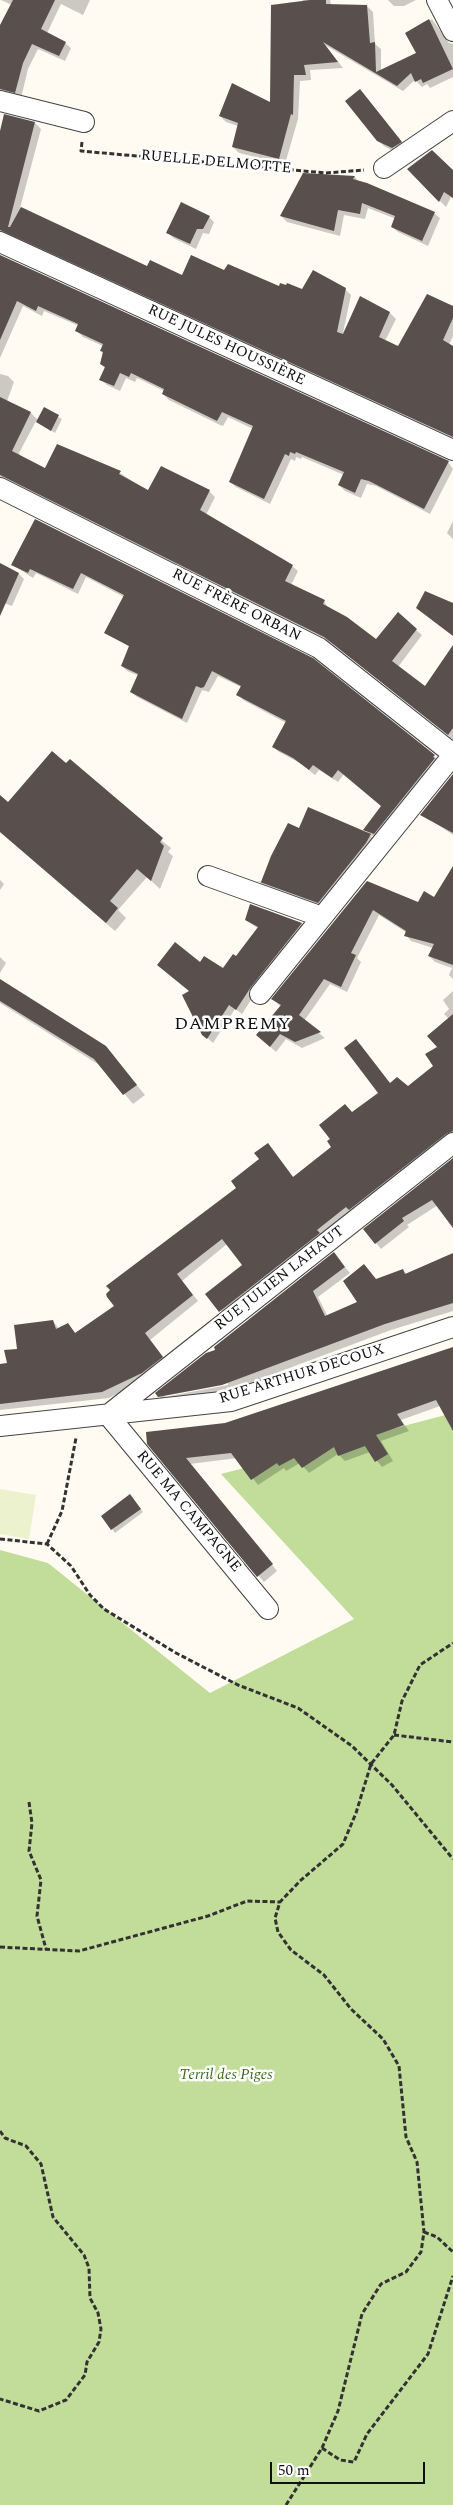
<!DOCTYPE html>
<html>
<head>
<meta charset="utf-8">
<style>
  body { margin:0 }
  #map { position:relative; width:453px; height:2505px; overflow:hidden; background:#fffbf3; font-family:Spectral,serif }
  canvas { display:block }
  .scale { position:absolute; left:270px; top:2462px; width:155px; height:22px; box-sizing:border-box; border:2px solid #101010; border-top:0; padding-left:6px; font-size:15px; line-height:18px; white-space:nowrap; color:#101010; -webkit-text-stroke:4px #fff; paint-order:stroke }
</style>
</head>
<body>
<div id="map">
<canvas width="453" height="2505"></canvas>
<div class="scale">50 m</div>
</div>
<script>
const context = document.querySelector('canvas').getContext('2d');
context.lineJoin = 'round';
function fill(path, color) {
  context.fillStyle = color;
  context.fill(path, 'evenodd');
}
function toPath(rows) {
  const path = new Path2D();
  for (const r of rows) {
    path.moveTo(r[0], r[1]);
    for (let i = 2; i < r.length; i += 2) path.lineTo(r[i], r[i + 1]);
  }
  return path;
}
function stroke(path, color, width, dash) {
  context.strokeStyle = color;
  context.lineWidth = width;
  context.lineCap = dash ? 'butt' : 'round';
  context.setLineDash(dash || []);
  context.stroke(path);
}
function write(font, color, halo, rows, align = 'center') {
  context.font = font + ' Spectral,serif';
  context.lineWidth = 5;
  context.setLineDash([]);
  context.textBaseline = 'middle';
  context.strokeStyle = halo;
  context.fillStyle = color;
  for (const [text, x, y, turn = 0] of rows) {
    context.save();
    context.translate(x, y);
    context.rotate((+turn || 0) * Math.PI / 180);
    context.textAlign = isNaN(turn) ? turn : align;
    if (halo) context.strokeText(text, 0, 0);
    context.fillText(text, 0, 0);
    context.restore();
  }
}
fill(toPath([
  [453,1413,453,2505,0,2505,0,1550,48,1563,210,1693,354,1619,221,1474]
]), '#c1dd99');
fill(toPath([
  [0,1489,36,1495,29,1539,0,1534]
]), '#ebf2cd');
fill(toPath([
  [1,0,90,0,83,15,61,4,47,33,65,43,71,48,65,61,38,49,28,69,21,98,0,97,0,28,12,5],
  [303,0,330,0,331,5,367,6,373,12,375,44,381,49,381,71,418,53,407,33,432,19,449,43,453,44,453,77,430,88,427,84,422,87,415,80,403,91,325,45,343,68,310,70,311,80,300,81,298,119,285,164,239,153,233,147,238,126,226,122,220,116,272,103],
  [388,0,416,0,404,6,394,6],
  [365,96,407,148,398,154,384,146,377,140],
  [35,123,41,129,20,208,148,267,183,276,225,272,279,288,303,291,345,289,351,295,343,333,361,297,390,313,396,319,385,341,398,348,453,307,453,336,449,345,453,348,453,440,0,237,0,135],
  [408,169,453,172,453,199,451,197,446,207],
  [304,174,355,177,359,182,434,213,440,218,428,246,398,232,392,227,396,219,368,208,365,219,344,215,340,236,287,222,281,216],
  [209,217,214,222,209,234,203,233,196,249,173,238,168,232],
  [0,256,448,462,453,469,430,514,376,486,367,484,361,498,345,491,339,485,344,475,302,457,301,459,296,457,295,461,291,459,270,504,236,487,230,482,253,429,228,417,223,426,220,425,169,400,163,394,164,391,137,378,135,382,126,378,120,391,107,385,101,379,106,369,101,364,103,346,83,337,77,331,79,326,44,311,42,316,23,306,0,358],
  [0,374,8,376,14,382,7,401,31,413,38,420,44,409,62,419,55,433,36,421,19,453,21,457,45,469,58,445,120,473,149,492,209,491,215,497,206,515,292,566,298,571,291,585,324,601,329,609,376,641,416,630,422,635,398,667,425,687,453,648,453,740,334,644,12,483,0,479],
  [35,520,312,659,441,762,380,839,370,835,376,841,325,909,265,887,261,883,272,856,300,830,369,834,364,830,383,806,344,774,338,782,319,770,315,775,300,763,279,752,273,747,286,723,243,700,238,694,241,687,218,676,209,692,202,690,187,723,137,697,131,692,139,676,127,671,122,666,130,647,105,632,124,597,86,577,78,594,36,573,33,578,13,565],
  [453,521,453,539,447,533],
  [0,564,19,574,24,579,12,606,4,603,0,611],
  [66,765,171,848,168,852,173,856,160,889,147,877,118,910,126,918,115,931,0,832,0,813],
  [453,776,453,835,422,814],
  [453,869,453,979,449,975,452,968,435,962,429,956,433,948,411,941,406,935,407,933,379,915,357,958,361,962,347,992,330,984,304,1021,325,1038,302,1048,286,1039,276,1052,264,1041,281,1007,273,999,367,882,419,904,435,899],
  [0,880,4,884,0,890],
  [251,905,302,924,307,929,256,992,242,1014,235,1009,213,1043,203,1034,191,992,201,963,223,970,236,958,259,929,246,920],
  [0,957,6,963,0,973],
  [0,981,105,1047,145,1095,133,1104,101,1066,0,1003],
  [453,991,453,1140,226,1317,207,1294,244,1265,227,1244,182,1281,198,1301,150,1340,168,1363,148,1379,109,1398,0,1410,0,1365,8,1364,18,1350,53,1321,59,1329,68,1324,76,1334,116,1307,238,1188,261,1160,268,1145,294,1178,333,1147,353,1114,391,1084,408,1088,434,1067,449,1019,444,1014,449,1009,443,1000],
  [453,1160,453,1225,438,1205,407,1225,409,1227,381,1249,376,1243],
  [334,1254,350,1273,318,1297,328,1317,359,1303,376,1280,403,1270,407,1274,453,1254,453,1311,391,1330,228,1391,165,1402,159,1396],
  [228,1383,228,1385,164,1397,167,1394],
  [453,1349,453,1425,440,1406,401,1420,409,1431,381,1441,393,1461,382,1467,370,1452,345,1461,338,1454,309,1473,300,1463,286,1471,284,1468,258,1485,237,1458,190,1464,277,1571,264,1582,148,1443,225,1424],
  [133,1499,143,1512,115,1533,103,1516]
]), '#0003');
fill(toPath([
  [13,0,55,0,41,29,66,42,59,56,32,44,23,63,15,93,0,89,0,25],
  [310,0,326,0,326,4,367,5,370,43,375,42,376,72,416,53,405,33,429,19,453,69,423,83,421,79,415,82,411,73,397,86,323,42,338,62,304,65,306,75,294,75,293,115,291,114,279,159,232,147,238,123,219,116,232,83,270,102,271,5],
  [360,89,402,142,392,148,377,141,345,101],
  [4,114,35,122,8,227,10,227,21,207,147,266,150,260,182,275,191,255,224,270,228,264,279,286,280,283,286,285,287,283,302,289,313,270,346,288,337,332,343,334,360,296,390,312,379,337,398,346,427,294,453,306,453,318,443,340,453,346,453,437,0,230,0,131],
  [432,150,453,170,453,198,444,192,439,202,407,169],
  [303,173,355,176,353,179,367,183,435,212,422,241,391,227,395,216,362,203,360,214,338,210,334,231,280,216],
  [181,202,210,216,203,229,197,229,190,244,166,233],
  [0,255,449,461,424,509,369,481,361,479,355,493,338,485,344,472,296,452,295,454,290,452,289,456,285,454,264,499,229,482,253,426,222,412,217,421,213,419,162,394,164,389,131,373,129,377,120,373,114,386,99,380,105,367,100,364,103,352,100,351,103,344,75,331,78,324,38,306,36,311,17,301,0,340],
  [0,397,31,412,12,451,45,468,57,444,121,471,119,474,148,490,161,466,210,490,200,510,293,565,285,581,325,600,323,604,347,617,376,639,398,612,417,629,392,661,425,686,453,645,453,728,448,735,324,637,0,475],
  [44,407,59,415,51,431,36,422],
  [35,519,313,658,435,755,433,757,435,758,374,834,363,830,381,806,338,770,332,778,313,765,309,770,293,758,272,747,286,721,236,695,241,686,212,671,204,687,201,688,196,686,182,719,130,692,138,674,121,666,129,646,104,633,124,595,81,573,73,589,30,569,28,573,11,565],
  [0,563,19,573,0,616],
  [425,591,453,603,453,636,416,608],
  [52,751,66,763,70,759,163,838,160,842,164,846,151,881,137,869,110,901,118,908,106,923,0,832,0,795,8,802],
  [453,774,453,833,420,815],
  [308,807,371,834,366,843,318,903,257,881,261,882,271,856,288,823,299,828],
  [453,866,453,965,428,956,434,944,404,936,406,931,373,910,351,953,356,955,341,987,324,979,299,1015,321,1032,295,1042,280,1034,270,1047,256,1035,281,1005,271,999,367,881,418,902,424,891,434,897],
  [250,904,302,923,251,987,236,1010,229,1005,207,1039,202,1035,182,995,189,991,157,965,175,942,200,962,204,956,223,968,233,954,236,956,258,927,245,920],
  [0,979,106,1046,137,1085,123,1095,94,1059,0,1001],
  [453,1014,453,1131,446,1134,349,1210,346,1207,317,1230,320,1233,219,1312,205,1294,242,1265,222,1239,177,1274,193,1295,145,1333,163,1357,142,1373,102,1392,0,1404,0,1364,7,1363,4,1350,17,1349,14,1325,53,1320,56,1329,68,1323,75,1333,114,1306,107,1297,106,1294,110,1290,106,1286,236,1188,231,1181,259,1159,254,1153,268,1143,293,1177,331,1147,327,1141,330,1139,319,1125,345,1104,352,1112,378,1093,344,1048,356,1039,390,1083,397,1077,408,1086,433,1066,425,1054,437,1047,427,1036],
  [453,1158,453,1228,432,1200,402,1218,404,1221,375,1244,363,1229],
  [334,1252,345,1267,313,1291,325,1316,357,1302,343,1281,364,1264,376,1279,403,1269,405,1274,453,1253,453,1303,385,1324,222,1385,158,1397,155,1393,206,1353,215,1350,214,1347],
  [453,1347,453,1431,436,1400,397,1414,404,1425,376,1435,388,1454,375,1462,365,1446,338,1456,334,1447,302,1468,294,1458,279,1466,277,1463,251,1480,231,1453,186,1458,273,1564,257,1577,147,1444,146,1432,225,1423],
  [130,1494,141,1509,111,1530,101,1516]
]), '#594f4c');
const minor = toPath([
  [437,0,453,31],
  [0,101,84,122],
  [384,168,453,121],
  [0,242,453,450],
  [0,488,319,648,453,754],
  [208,876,322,917],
  [260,994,453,755],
  [0,1426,231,1401,453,1327],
  [268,1609,108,1415,453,1143]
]);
stroke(minor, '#434343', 22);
stroke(toPath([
  [82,142,81,151,326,173,364,170],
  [0,1539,47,1544,71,1566,90,1595,104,1609,176,1653,238,1685,298,1708,352,1746,392,1785,453,1859],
  [47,1544,62,1511,76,1438],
  [394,1735,453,1742],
  [29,1802,32,1823,29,1851,41,1880,37,1916,46,1949],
  [0,1947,79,1951,208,1916,247,1901,280,1902],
  [0,2131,5,2138,26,2146,41,2164,53,2217,84,2255,89,2268,90,2298,98,2313,101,2329,99,2342,87,2362,85,2375,66,2400,39,2411,0,2399],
  [424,2232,437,2237,453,2252],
  [322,2448,340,2460,354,2462,367,2434,428,2354,453,2276],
  [286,2505,322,2448,338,2411,362,2314,381,2284,406,2272,421,2252,424,2232,417,2162,406,2137,399,2066,383,2039,351,2009,324,1975,291,1950,278,1932,275,1918,280,1902,300,1881,343,1844,356,1813,371,1764,394,1735,402,1701,420,1665,453,1643]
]), '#323232', 3, [5, 2.5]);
stroke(minor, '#fff', 20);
write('15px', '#101010', '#fff', [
  ["RUELLE DELMOTTE",216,163,5],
  ["RUE JULES HOUSSIÈRE",226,346,25],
  ["RUE FRÈRE ORBAN",236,606,27],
  ["RUE JULIEN LAHAUT",280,1279,-38],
  ["RUE ARTHUR DECOUX",302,1375,-17],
  ["RUE MA CAMPAGNE",188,1512,50]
]);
write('italic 15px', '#386b1d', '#fff', [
  ["Terril des Piges",226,2076]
]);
context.letterSpacing = '1px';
write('18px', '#101010', '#fff', [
  ["DAMPREMY",233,1025]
]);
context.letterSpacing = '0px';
</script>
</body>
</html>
